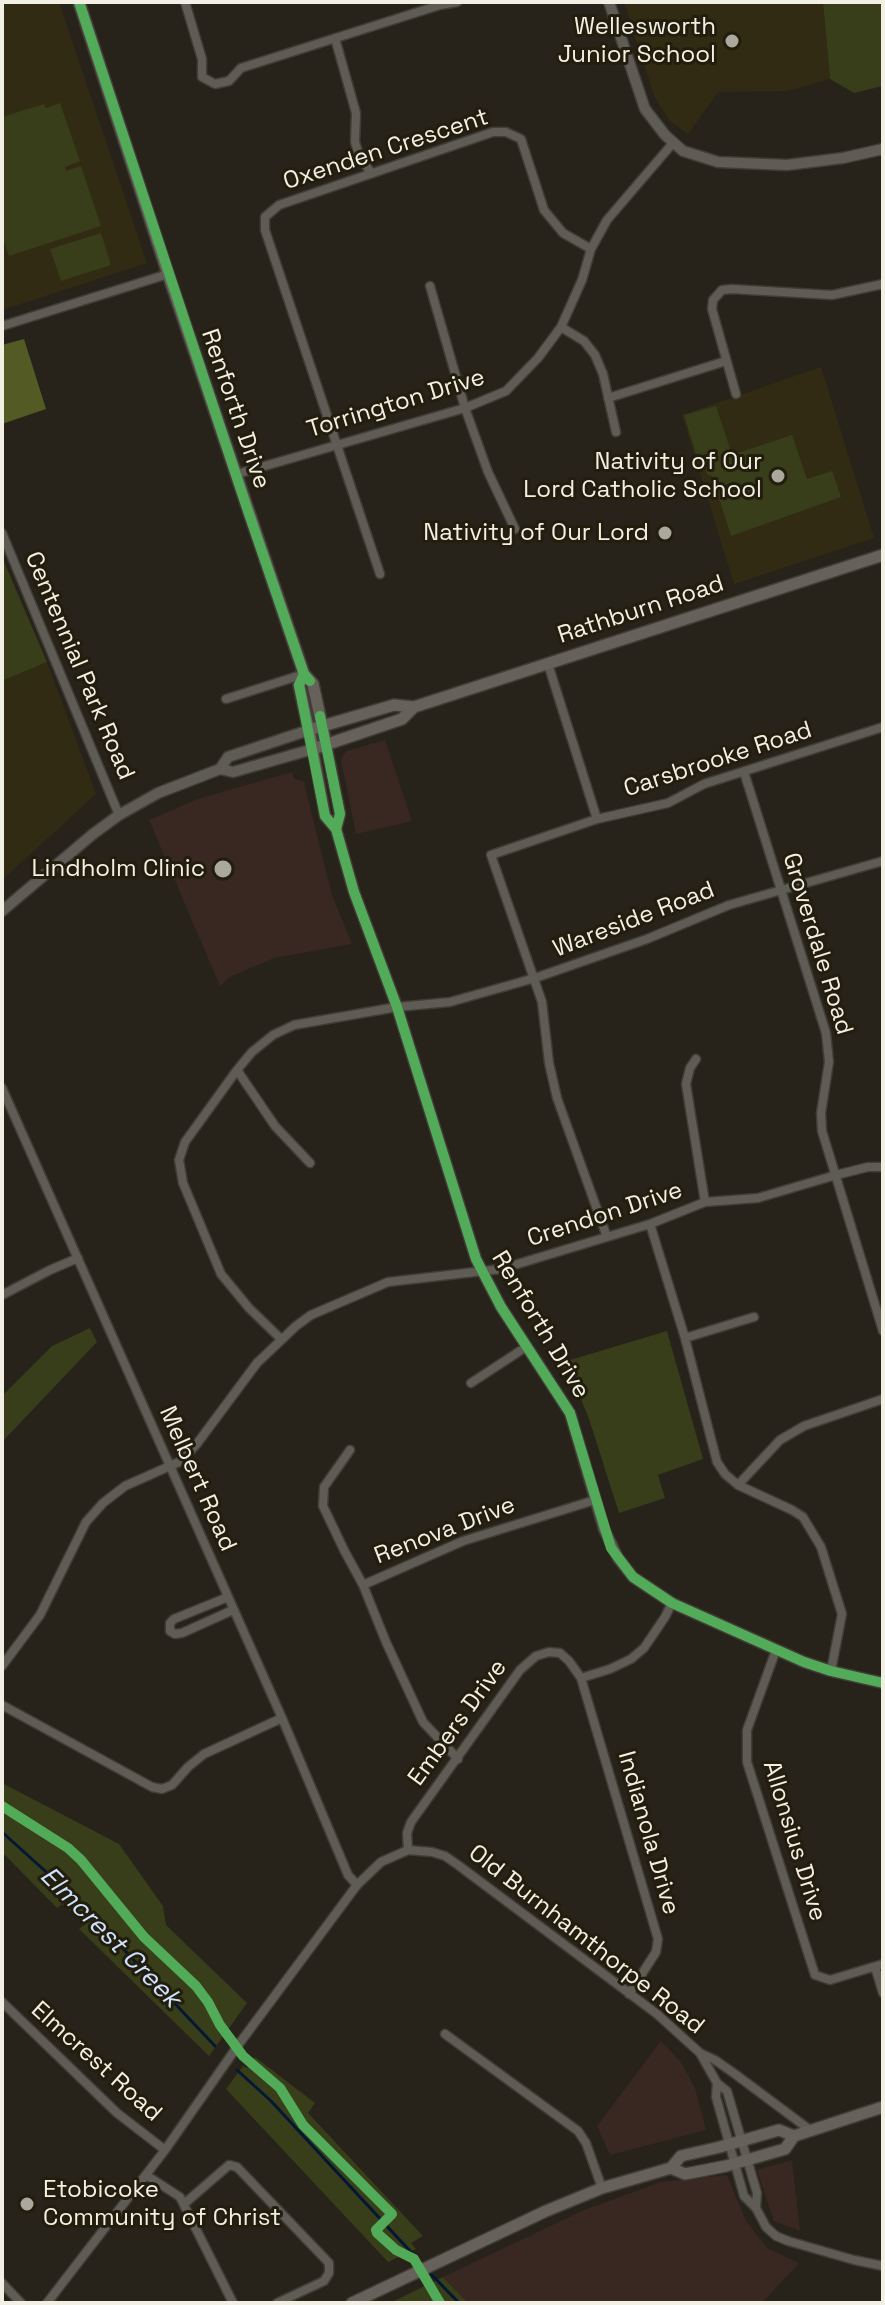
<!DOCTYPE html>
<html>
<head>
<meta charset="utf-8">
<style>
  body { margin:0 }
  #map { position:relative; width:885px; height:2305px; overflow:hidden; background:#27231a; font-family:"Space Grotesk",sans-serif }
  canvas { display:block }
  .frame { position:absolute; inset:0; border:4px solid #f2efe4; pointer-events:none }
</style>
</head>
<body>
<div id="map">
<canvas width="885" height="2305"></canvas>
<div class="frame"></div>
</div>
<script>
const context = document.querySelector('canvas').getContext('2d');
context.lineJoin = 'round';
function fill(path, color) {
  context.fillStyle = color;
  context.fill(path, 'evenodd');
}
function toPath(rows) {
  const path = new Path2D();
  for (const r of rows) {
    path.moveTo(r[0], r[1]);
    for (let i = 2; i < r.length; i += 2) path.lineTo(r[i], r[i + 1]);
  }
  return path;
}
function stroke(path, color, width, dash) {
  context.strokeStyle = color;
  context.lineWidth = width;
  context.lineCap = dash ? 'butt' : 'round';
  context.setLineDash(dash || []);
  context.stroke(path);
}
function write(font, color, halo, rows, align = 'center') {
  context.font = font + ' "Space Grotesk",sans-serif';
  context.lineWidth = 6;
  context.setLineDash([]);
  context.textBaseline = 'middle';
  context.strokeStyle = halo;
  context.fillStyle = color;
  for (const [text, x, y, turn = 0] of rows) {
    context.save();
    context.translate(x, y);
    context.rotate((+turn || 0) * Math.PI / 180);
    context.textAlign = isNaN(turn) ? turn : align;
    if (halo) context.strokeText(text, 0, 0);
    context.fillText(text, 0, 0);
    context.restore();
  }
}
fill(toPath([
  [385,740,412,821,356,834,341,760,346,751],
  [292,772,294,779,304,782,332,895,352,944,274,958,229,977,220,986,149,820,198,799],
  [661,2041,680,2061,695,2088,706,2130,610,2155,597,2126],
  [792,2160,800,2231,774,2221,757,2170],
  [727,2175,746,2221,767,2248,799,2263,762,2303,468,2303,443,2277,584,2210,661,2182]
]), '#382821');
fill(toPath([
  [2,2,59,2,147,263,2,310],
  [624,2,823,2,830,79,787,91,718,92,688,134,669,120,655,98],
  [821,367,874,538,734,584,682,415],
  [47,662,96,794,2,880,2,681]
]), '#312b14');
fill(toPath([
  [823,2,883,2,883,86,854,93,830,79],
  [60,103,80,161,65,167,66,171,81,166,101,226,9,256,2,236,2,117,44,104,46,108],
  [101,233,111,265,61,281,50,249],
  [716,406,732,455,792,435,807,479,832,471,841,497,731,536,712,476,707,474,704,463,699,464,684,415],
  [2,557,47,662,2,681],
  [90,1328,97,1342,2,1442,2,1396,52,1346],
  [667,1331,703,1459,658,1475,665,1498,619,1513,589,1419,579,1394,560,1363],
  [2,1783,119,1844,163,1906,166,1925,247,2003,209,2056,79,1929,85,1924,62,1904,57,1908,2,1852],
  [255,2057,315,2103,308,2113,423,2236,411,2243,416,2249,388,2262,226,2089,243,2066,247,2068],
  [443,2277,468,2303,390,2303]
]), '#383d1a');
fill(toPath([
  [24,339,46,409,2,424,2,345]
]), '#535a24');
stroke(toPath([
  [2,1832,75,1898,215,2046],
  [237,2070,271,2101,422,2264],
  [427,2270,459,2303]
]), '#041833', 3);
const minor = toPath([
  [185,2,202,59,202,77,215,84,229,81,241,68,440,5,457,2],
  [335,38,356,113,355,142,359,155,371,173],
  [430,286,465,408,488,472,515,529],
  [2,326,168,274],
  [561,327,584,341,595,355,603,374,616,432],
  [736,394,712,309,713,300,722,290,732,289,832,295,883,284],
  [608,398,726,361],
  [237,474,465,408,506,391,538,358,561,327,582,280,591,249,607,220,673,143],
  [2,533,119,815],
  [380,574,265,230,265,217,279,205,493,132,506,132,521,139,544,210,563,233,591,249],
  [548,664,597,819],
  [226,699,304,674],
  [744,772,826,1033,829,1062,821,1113,822,1131,883,1331],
  [696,1059,690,1068,686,1084,705,1202],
  [237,1070,275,1126,310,1163],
  [2,1088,282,1718,348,1875,357,1885],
  [650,1224,685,1338,717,1462,725,1474,738,1485,792,1510,803,1517,821,1547,842,1614,831,1671],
  [607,1237,557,1098,549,1063,542,1002,491,855,597,819,668,803,704,784,883,727],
  [2,1295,50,1270,78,1258],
  [685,1338,754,1317],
  [281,1339,249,1308,221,1274,183,1183,179,1160,185,1142,237,1070,252,1052,273,1035,294,1025,397,1007,450,1002,535,978,647,939,729,905,883,861],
  [471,1383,526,1347],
  [350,1450,324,1487,323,1506,344,1550,363,1585,386,1642,423,1722,458,1759],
  [738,1485,780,1440,804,1426,883,1399],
  [363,1585,463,1541,595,1500],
  [228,1597,174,1619,170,1623,170,1631,175,1634,182,1633,233,1610],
  [776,1650,747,1730,747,1762,815,1975,830,1980,883,1964],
  [2,1666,40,1615,86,1522,103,1503,125,1486,179,1462,196,1445,257,1363,296,1326,311,1315,388,1282,501,1269,650,1224,705,1202,758,1198,836,1175,868,1167,883,1167],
  [581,1678,610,1669,631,1659,644,1648,665,1617,672,1603],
  [2,1705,152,1787,162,1789,172,1785,188,1767,204,1754,282,1718],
  [408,1850,407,1833,411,1822,520,1670,536,1656,549,1652,560,1653,569,1661,581,1678,658,1939,656,1952,629,1994],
  [875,1967,883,1993],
  [2,2002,117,2113,165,2150],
  [445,2034,578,2131,586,2143,602,2188],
  [700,2053,715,2060,735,2074,810,2130],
  [717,2083,716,2097,744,2196,756,2208,766,2227,776,2236,788,2241,854,2260,883,2266],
  [146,2175,180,2197,233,2303],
  [184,2204,229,2165,237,2167,329,2263,329,2273,324,2281,277,2303],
  [2,2283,21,2303],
  [47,2303,165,2150,239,2044,357,1885,381,1862,408,1850,432,1852,445,1856,458,1865,657,2014,700,2053,717,2083,727,2091,757,2193,756,2208]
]);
const tertiary = toPath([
  [609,2,645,109,665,135,683,151,718,162,787,165,843,158,883,149],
  [326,744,340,814,336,829],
  [220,769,228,757,309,730],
  [2,911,93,834,119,815,158,793,220,769,233,772,313,749,325,816,336,829,354,892,397,1007,476,1259,501,1307,570,1413,604,1529,618,1558,633,1577,672,1603,804,1662,831,1671,883,1683]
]);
const secondary = toPath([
  [79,2,168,274,304,674,313,684,326,744],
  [304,674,299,685,313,749,402,719,414,707],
  [309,730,394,705,414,707,883,555],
  [671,2168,685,2174,726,2166,785,2149,794,2136,883,2107],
  [352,2303,546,2211,602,2188,671,2168,681,2156,720,2147,779,2130,794,2136]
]);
stroke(minor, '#403d36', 11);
stroke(tertiary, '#403d36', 13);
stroke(secondary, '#403d36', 14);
stroke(minor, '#5e5c55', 8);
stroke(tertiary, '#5e5c55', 10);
stroke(secondary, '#66615b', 11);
stroke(toPath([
  [79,2,247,508,304,674,310,681],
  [304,674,299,685,325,816,336,829,354,892,397,1007,476,1259,501,1307,570,1413,611,1548,633,1577,672,1603,804,1662,831,1671,883,1683],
  [320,716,340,814,336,829],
  [2,1806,68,1848,81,1860,144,1937,196,1986,208,2002,220,2025,243,2056,280,2088,303,2125,392,2214,376,2230,377,2233,396,2250,414,2259,440,2303]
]), '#51ab58', 10);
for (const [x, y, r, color] of [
  [732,41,8,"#aba89d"],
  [778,476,8,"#aba89d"],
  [665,533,8,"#aba89d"],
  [223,869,10,"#aba89d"],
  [27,2204,8,"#aba89d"]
]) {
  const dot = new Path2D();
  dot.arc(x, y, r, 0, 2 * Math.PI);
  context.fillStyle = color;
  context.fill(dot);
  stroke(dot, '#221d0c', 3);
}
write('24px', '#f2efe4', '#221d0c', [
  ["Wellesworth",716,27],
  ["Junior School",716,55],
  ["Nativity of Our",762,462],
  ["Lord Catholic School",762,490],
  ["Nativity of Our Lord",649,533],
  ["Lindholm Clinic",205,869],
  ["Etobicoke",43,2190,"left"],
  ["Community of Christ",43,2218,"left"]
], 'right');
write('24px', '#f2efe4', '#221d0c', [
  ["Oxenden Crescent",386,150,-18],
  ["Torrington Drive",396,404,-17],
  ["Renforth Drive",235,409,71],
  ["Rathburn Road",641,610,-18],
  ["Centennial Park Road",79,666,67],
  ["Carsbrooke Road",718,760,-18],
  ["Wareside Road",634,920,-21],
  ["Groverdale Road",817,944,73],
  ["Crendon Drive",605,1215,-18],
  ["Renforth Drive",540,1325,59],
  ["Melbert Road",197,1479,66],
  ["Renova Drive",445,1531,-21],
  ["Embers Drive",458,1723,-54],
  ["Indianola Drive",648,1833,74],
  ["Allonsius Drive",794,1841,73],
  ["Old Burnhamthorpe Road",586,1940,38],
  ["Elmcrest Road",96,2062,42]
]);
write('italic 26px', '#cde2ff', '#221d0c', [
  ["Elmcrest Creek",110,1938,45]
]);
</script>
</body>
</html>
